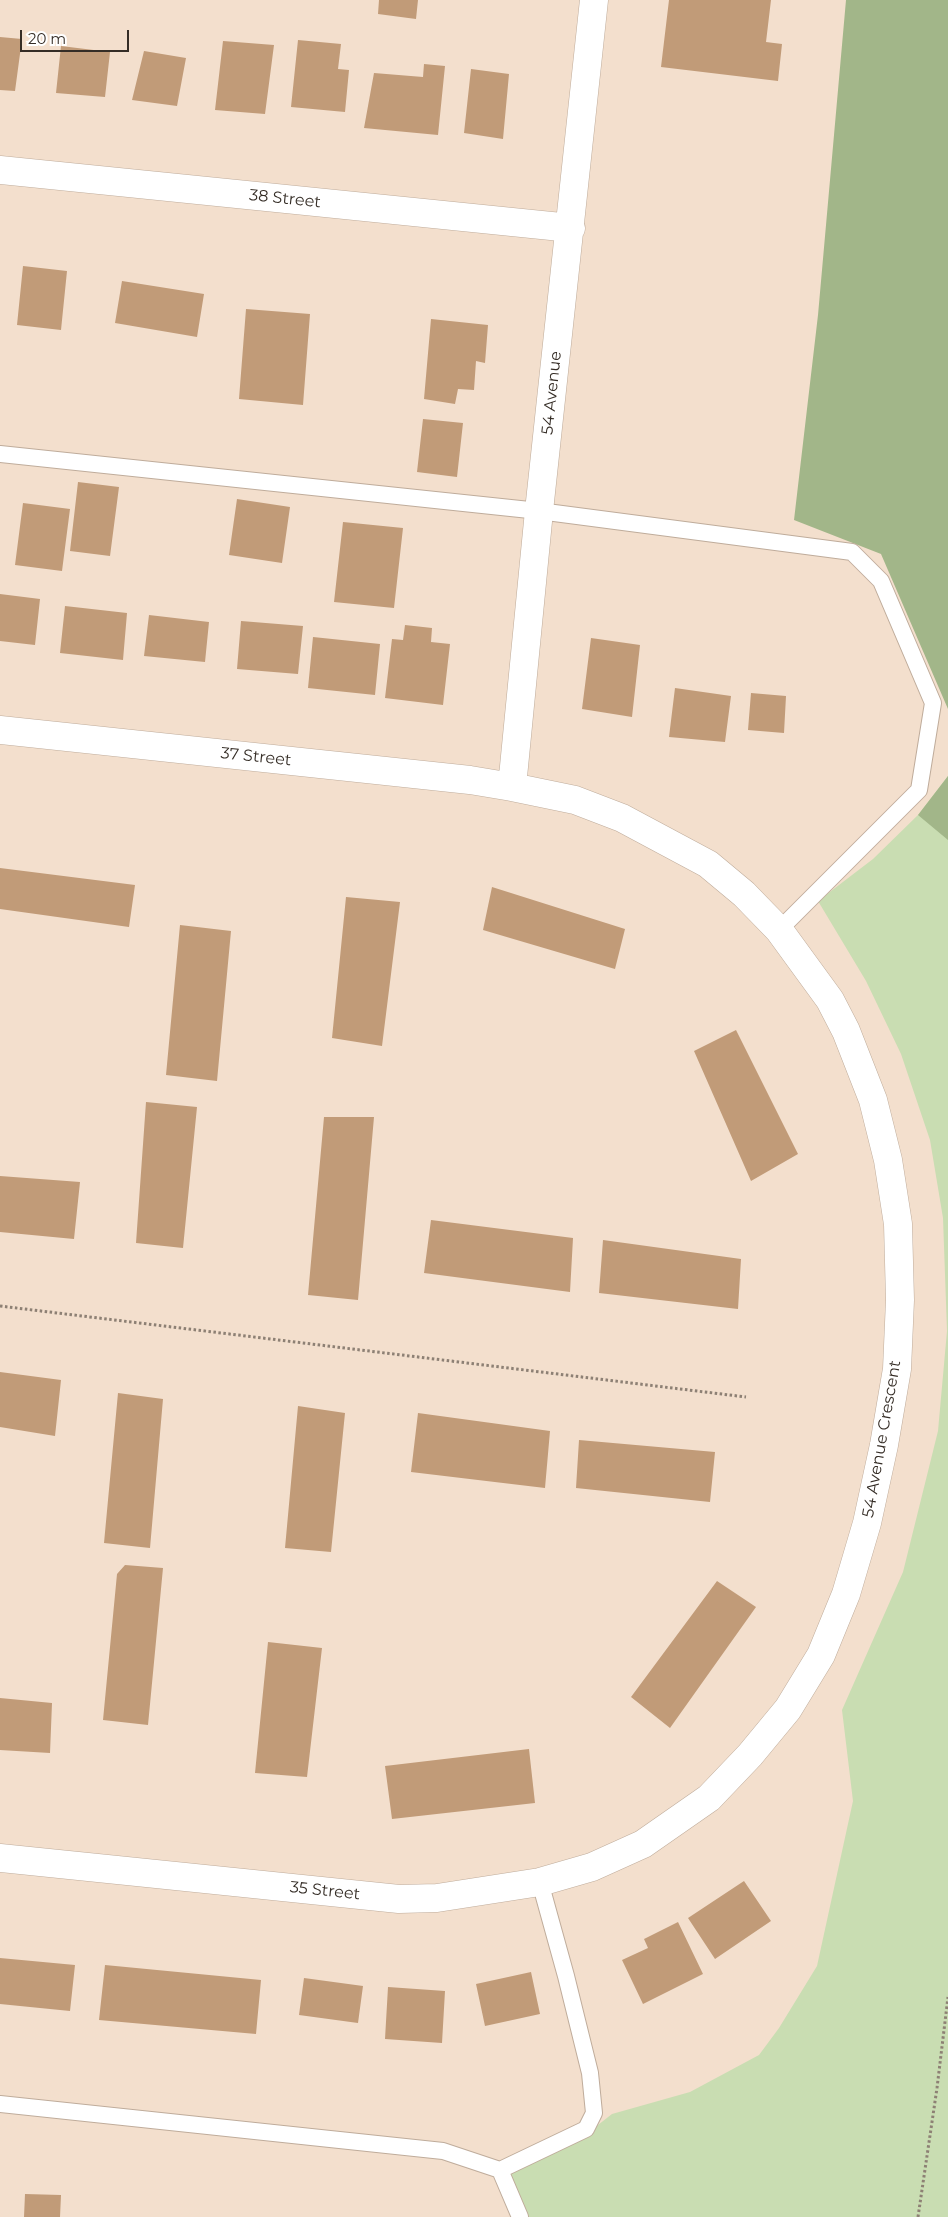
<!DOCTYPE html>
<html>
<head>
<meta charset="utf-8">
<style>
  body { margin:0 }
  #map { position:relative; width:948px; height:2217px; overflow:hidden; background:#f3dfcd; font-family:Montserrat,sans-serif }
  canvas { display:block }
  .scale { position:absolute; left:20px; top:30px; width:109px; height:22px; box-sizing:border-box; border:2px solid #352d26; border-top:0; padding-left:6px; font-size:15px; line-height:18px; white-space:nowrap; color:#352d26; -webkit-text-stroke:4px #fff; paint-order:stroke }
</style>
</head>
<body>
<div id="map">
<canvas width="948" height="2217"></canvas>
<div class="scale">20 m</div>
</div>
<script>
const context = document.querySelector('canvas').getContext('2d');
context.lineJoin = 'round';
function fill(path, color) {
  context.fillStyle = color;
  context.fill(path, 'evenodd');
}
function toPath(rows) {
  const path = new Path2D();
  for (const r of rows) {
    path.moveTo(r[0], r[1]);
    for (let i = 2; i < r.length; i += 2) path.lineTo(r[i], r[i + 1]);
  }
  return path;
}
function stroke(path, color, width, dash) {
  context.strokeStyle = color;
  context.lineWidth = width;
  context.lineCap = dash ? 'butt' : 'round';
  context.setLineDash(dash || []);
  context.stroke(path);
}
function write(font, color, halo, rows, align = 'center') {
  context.font = font + ' Montserrat,sans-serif';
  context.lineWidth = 4;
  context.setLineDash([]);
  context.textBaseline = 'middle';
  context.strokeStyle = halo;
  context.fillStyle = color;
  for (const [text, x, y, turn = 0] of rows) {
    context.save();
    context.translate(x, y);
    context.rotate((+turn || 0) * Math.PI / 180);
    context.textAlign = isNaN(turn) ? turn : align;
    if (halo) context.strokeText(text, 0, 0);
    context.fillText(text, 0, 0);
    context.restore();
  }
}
fill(toPath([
  [948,776,948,2217,523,2217,501,2165,521,2161,575,2143,612,2114,690,2092,759,2055,779,2028,817,1966,853,1801,842,1710,903,1572,938,1431,947,1331,943,1218,930,1140,901,1054,866,981,818,901,873,859,918,815]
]), '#c9ddb2');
fill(toPath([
  [846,0,948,0,948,709,881,554,794,520,818,315],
  [948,776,948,840,918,815]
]), '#a2b689');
fill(toPath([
  [379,0,418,0,416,19,378,14],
  [669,0,771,0,766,42,782,44,778,81,661,67],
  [0,37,22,39,15,91,0,90],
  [298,40,341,44,338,69,349,70,345,112,291,107],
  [223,41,274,45,265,114,215,110],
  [61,46,110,52,105,97,56,93],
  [144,51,186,58,177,106,132,100],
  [424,64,445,66,438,135,364,128,374,73,423,77],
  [471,69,509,74,503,139,464,133],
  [23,266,67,271,61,330,17,325],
  [122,281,204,294,197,337,115,323],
  [246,309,310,314,303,405,239,399],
  [431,319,488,325,485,363,476,361,474,390,458,389,455,404,424,399],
  [423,419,463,423,457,477,417,472],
  [78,482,119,487,110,556,70,551],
  [237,499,290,507,282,563,229,555],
  [23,503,70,509,62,571,15,565],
  [343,522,403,528,394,608,334,602],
  [0,594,40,599,35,645,0,641],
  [65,606,127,613,123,660,60,653],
  [149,615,209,622,205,662,144,656],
  [241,621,303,626,298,674,237,669],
  [405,625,432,628,431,642,450,644,443,705,385,698,392,639,403,640],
  [313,637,380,644,375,695,308,688],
  [591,638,640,645,632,717,582,709],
  [675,688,731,696,725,742,669,737],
  [751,693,786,696,784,733,748,730],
  [0,868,135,885,129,927,0,909],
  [492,887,625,929,615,969,483,930],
  [346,897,400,902,382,1046,332,1038],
  [180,925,231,931,217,1081,166,1075],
  [736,1030,798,1154,751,1181,694,1051],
  [146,1102,197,1107,183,1248,136,1243],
  [324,1117,374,1117,358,1300,308,1295],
  [0,1176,80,1182,74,1239,0,1232],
  [431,1220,573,1238,570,1292,424,1273],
  [603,1240,741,1259,738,1309,599,1293],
  [0,1372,61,1380,55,1436,0,1427],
  [118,1393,163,1399,150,1548,104,1543],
  [298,1406,345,1413,331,1552,285,1548],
  [418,1413,550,1431,545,1488,411,1472],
  [579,1440,715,1452,710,1502,576,1488],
  [125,1565,163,1568,148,1725,103,1720,117,1574],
  [717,1581,756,1607,670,1728,631,1697],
  [268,1642,322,1648,307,1777,255,1773],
  [0,1698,52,1703,50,1753,0,1750],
  [529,1749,535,1803,392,1819,385,1766],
  [744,1881,771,1921,715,1959,688,1918],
  [678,1922,703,1974,643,2004,622,1960,648,1948,644,1939],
  [0,1958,75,1965,70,2011,0,2004],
  [105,1965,261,1980,256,2034,99,2020],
  [531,1972,540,2014,485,2026,476,1984],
  [304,1978,363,1986,358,2023,299,2015],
  [388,1987,445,1991,442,2043,385,2039],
  [25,2194,61,2195,60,2217,24,2217]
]), '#c19b78');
const service = toPath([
  [0,454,539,511,852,552,881,581,933,703,919,790,779,930],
  [0,2104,443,2151,500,2170,586,2129,594,2113,590,2073,566,1976,540,1882],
  [500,2170,520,2217]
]);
const minor = toPath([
  [0,170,571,228],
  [0,730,470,780,512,787,575,800,622,818,708,864,744,894,779,930,830,1000,846,1031,873,1100,888,1160,898,1224,900,1300,897,1369,884,1445,867,1523,846,1594,821,1655,788,1709,750,1755,709,1798,643,1844,592,1867,540,1882,437,1898,399,1899,0,1858],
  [512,787,539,511,594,0]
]);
stroke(service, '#bfac9b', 18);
stroke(minor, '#bfac9b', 29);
stroke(toPath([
  [0,1306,746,1397],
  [918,2217,937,2088,948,1997]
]), '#8d8074', 3, [2.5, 2.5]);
stroke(service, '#fff', 16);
stroke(minor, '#fff', 28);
write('16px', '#352d26', '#fff', [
  ["38 Street",285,199,6],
  ["54 Avenue",552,393,-84],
  ["37 Street",256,757,6],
  ["54 Avenue Crescent",882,1439,-80],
  ["35 Street",325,1891,6]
]);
</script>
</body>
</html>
